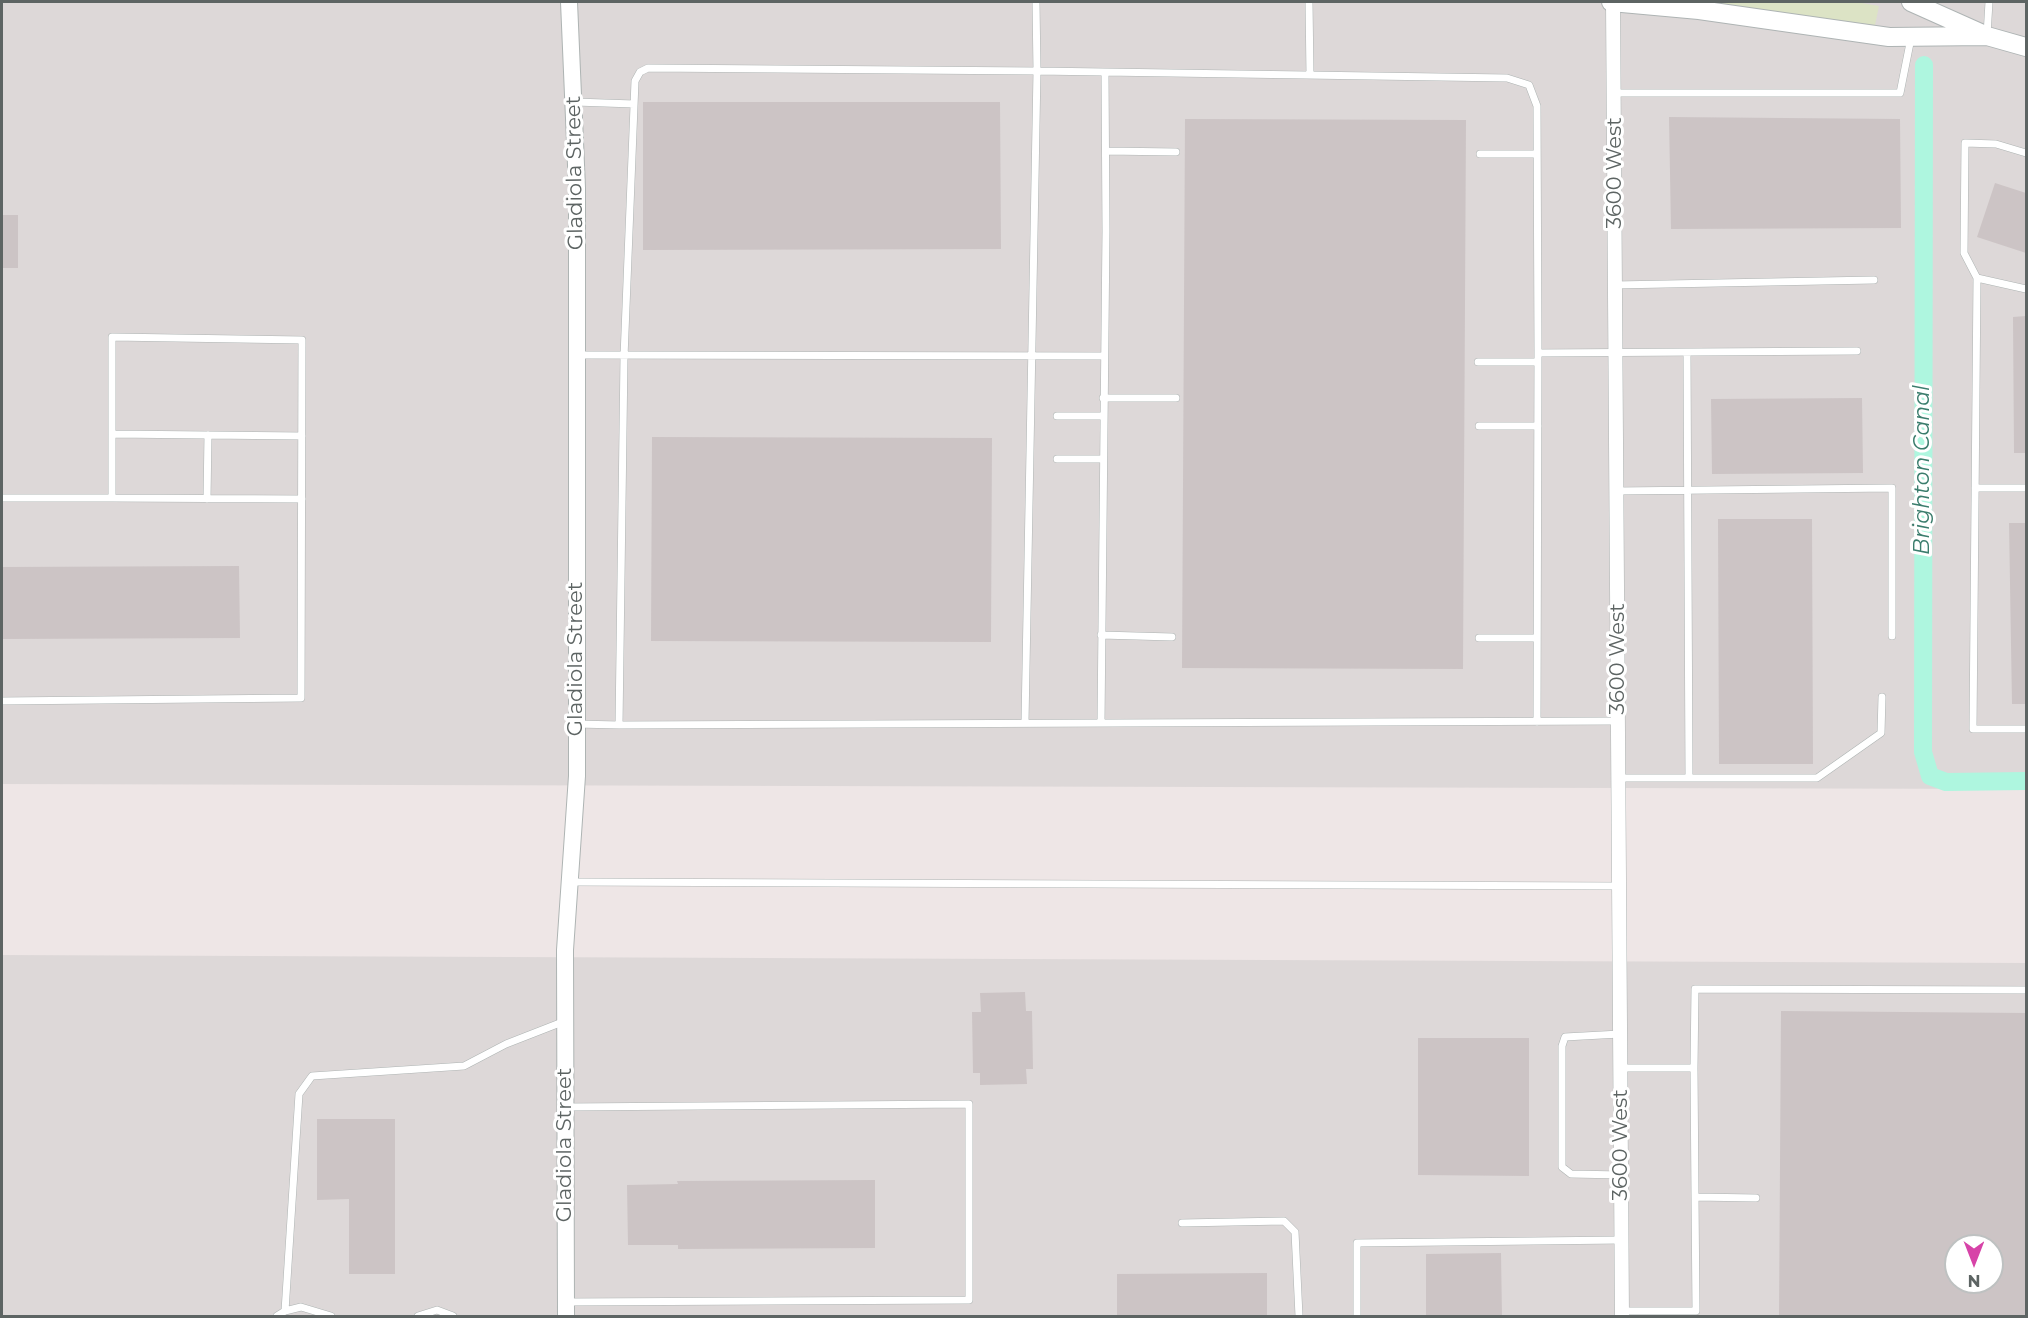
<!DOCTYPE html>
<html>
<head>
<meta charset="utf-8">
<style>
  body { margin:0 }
  #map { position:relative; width:2028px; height:1318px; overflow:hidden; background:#eee6e6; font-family:Montserrat,sans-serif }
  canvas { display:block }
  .frame { position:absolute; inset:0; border:3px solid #5d6463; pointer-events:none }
  .north { position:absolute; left:1944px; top:1234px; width:60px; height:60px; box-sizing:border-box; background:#fff; border:2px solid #bec1c1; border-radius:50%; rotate:180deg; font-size:16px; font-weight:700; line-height:24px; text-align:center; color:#5d6463 }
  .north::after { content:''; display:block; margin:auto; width:21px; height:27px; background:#d743a8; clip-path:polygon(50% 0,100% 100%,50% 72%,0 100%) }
</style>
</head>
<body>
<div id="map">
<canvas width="2028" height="1318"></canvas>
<div class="frame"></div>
<div class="north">N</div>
</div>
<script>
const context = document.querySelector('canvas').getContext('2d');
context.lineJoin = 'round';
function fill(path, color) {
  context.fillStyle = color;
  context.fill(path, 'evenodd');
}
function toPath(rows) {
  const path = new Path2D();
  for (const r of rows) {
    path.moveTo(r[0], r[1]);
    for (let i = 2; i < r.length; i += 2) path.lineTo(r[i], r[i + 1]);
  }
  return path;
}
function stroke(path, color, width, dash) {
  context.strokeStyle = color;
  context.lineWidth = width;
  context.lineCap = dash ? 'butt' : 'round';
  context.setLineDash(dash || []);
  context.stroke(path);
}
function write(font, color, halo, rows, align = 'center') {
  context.font = font + ' Montserrat,sans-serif';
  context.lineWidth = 6;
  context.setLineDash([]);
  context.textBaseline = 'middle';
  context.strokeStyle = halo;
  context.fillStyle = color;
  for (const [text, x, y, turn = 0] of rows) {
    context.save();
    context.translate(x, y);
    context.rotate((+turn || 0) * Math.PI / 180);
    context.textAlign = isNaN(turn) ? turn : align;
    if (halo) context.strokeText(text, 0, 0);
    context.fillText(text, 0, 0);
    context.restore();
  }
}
fill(toPath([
  [2,2,2026,2,2026,789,2,784],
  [2,955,2026,963,2026,1316,2,1316],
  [1956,1246,1992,1246,1992,1282,1956,1282]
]), '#ddd8d8');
fill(toPath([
  [1696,2,1856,2,1879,6,1875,25]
]), '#dce3c5');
stroke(toPath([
  [1924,65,1923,752,1930,776,1946,782,2026,781]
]), '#aef6df', 18);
fill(toPath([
  [643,102,1000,102,1001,249,643,250],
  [1669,117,1900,119,1901,228,1671,229],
  [1185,119,1466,120,1463,669,1182,668],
  [1995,183,2026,193,2026,253,1977,237],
  [2,215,18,215,18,268,2,268],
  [2026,316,2026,453,2014,453,2013,317],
  [1862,398,1863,473,1712,474,1711,399],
  [652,437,992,438,991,642,651,641],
  [1718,519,1812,519,1813,764,1719,764],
  [2009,523,2026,523,2026,704,2012,704],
  [239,566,240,638,2,639,2,567],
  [1025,992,1026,1011,1032,1011,1033,1069,1026,1069,1027,1084,980,1085,980,1073,973,1073,972,1012,981,1012,980,993],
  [1781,1011,2026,1013,2026,1317,1779,1317],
  [1956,1246,1992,1246,1992,1282,1956,1282],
  [1418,1038,1529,1038,1529,1176,1418,1175],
  [317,1119,395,1119,395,1274,349,1274,349,1199,317,1200],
  [875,1180,875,1248,678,1249,678,1245,628,1245,627,1185,678,1184,677,1181],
  [1501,1253,1502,1317,1426,1317,1426,1254],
  [1267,1273,1267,1317,1117,1317,1117,1274]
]), '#ccc4c5');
const service = toPath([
  [1309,2,1310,75],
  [1987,35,1989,2],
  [1614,93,1900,93,1911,38],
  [575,102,634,104],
  [1106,151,1176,152],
  [2026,153,1996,144,1965,143,1964,253,1977,278,1973,729,2026,729],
  [1480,154,1537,154],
  [1977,278,2026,289],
  [1615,285,1874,280],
  [1687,353,1689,778],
  [579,355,1104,356],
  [1478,362,1538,362],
  [1103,398,1176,398],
  [1057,416,1103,416],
  [1479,426,1538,426],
  [112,434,302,436],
  [1057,459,1103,459],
  [1975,488,2026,488],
  [1617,491,1892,488,1892,636],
  [2,498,112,498,112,337,302,340,301,698,2,701],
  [112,498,302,499],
  [207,499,208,435],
  [1101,635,1172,637],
  [1479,638,1537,638],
  [1025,722,1037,71,1507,78,1529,85,1537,106,1538,353],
  [1101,722,1106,231,1105,73],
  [1537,722,1538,353,1857,351],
  [576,724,619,725,624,357,635,81,640,72,648,68,1037,71,1036,2],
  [619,725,1618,721],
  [1619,778,1817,778,1881,733,1882,697],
  [569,882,1619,886],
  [1620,1034,1565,1037,1562,1046,1562,1167,1571,1174,1621,1175],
  [1621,1068,1694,1068,1695,1197,1696,1311,1622,1311],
  [1694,1068,1695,989,2026,990],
  [1695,1197,1756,1198],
  [1182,1223,1284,1221,1295,1232,1299,1316],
  [567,1302,969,1300,969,1104,567,1107],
  [285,1311,299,1094,312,1076,464,1066,506,1044,565,1021],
  [277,1316,285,1311,301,1307,331,1316],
  [418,1316,437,1310,453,1316],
  [1357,1316,1357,1243,1622,1240]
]);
const minor = toPath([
  [1613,2,1622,1316]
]);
const tertiary = toPath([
  [566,1316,565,950,577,776,577,188,569,2]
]);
const secondary = toPath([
  [1611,2,1699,10,1889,37,1987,36],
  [1911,2,1987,36,2026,47]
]);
stroke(service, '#aeb4b3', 8);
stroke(minor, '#aeb4b3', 15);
stroke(tertiary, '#aeb4b3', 18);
stroke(secondary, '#aeb4b4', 20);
stroke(service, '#fff', 7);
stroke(minor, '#fff', 14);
stroke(tertiary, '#fff', 16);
stroke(secondary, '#fff', 18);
write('21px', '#5d6463', '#fff', [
  ["Gladiola Street",575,173,-91],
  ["3600 West",1615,173,-90],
  ["Gladiola Street",576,659,-90],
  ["3600 West",1618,659,-90],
  ["Gladiola Street",565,1145,-90],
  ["3600 West",1621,1145,-90]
]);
write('italic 22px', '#3b7d6d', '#fff', [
  ["Brighton Canal",1923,470,-90]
]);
</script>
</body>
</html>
